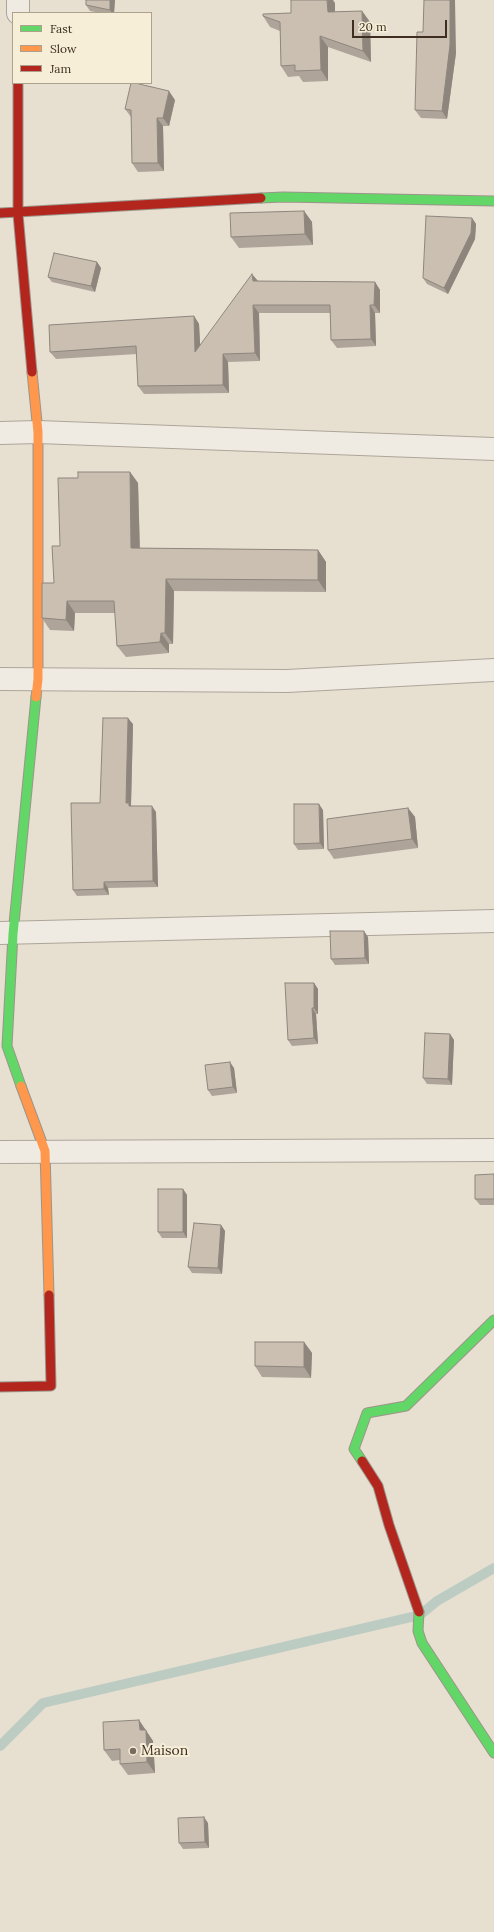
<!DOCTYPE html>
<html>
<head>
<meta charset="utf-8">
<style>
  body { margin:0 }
  #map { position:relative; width:494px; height:1932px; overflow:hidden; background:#e7e0d1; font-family:Lora,serif }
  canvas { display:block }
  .legend { position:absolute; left:12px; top:12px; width:140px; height:72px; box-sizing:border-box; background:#f7eed8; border:1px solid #ada18e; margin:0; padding:5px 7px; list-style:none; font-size:12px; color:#3d2e20 }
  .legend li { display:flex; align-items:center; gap:8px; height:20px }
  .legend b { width:20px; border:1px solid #ada18e }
  .scale { position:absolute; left:352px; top:20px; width:95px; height:18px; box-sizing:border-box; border:2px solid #3d2e20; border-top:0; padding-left:5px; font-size:12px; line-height:14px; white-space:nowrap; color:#3d2e20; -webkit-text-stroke:3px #f7eed8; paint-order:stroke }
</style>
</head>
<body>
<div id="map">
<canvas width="494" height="1932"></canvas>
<ul class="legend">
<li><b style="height:5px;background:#63d668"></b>Fast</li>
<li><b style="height:5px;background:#ff974d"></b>Slow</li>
<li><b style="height:5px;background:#b3261e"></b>Jam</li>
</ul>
<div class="scale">20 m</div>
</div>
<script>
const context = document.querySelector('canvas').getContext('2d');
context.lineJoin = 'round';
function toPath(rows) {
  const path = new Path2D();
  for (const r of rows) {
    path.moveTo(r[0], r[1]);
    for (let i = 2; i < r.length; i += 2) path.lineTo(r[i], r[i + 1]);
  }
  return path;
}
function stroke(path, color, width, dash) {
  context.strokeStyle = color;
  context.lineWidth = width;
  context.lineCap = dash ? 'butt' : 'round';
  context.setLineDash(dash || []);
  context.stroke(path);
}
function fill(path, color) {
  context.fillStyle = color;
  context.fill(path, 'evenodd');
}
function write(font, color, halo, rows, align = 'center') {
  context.font = font + ' Lora,serif';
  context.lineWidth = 4;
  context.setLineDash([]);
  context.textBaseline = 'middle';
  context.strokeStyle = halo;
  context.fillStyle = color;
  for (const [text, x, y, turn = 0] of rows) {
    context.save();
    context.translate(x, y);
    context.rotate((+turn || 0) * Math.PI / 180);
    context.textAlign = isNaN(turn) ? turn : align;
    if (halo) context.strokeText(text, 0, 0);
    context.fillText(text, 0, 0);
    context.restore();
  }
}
stroke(toPath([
  [0,1746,43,1703,420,1615,437,1601,494,1568]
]), '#bcccc2', 10);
const street = toPath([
  [18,0,18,13],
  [0,433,38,432,494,449],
  [0,679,287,681,494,670],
  [0,933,494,921],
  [0,1152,494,1150]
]);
const fast = toPath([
  [261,198,283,197,494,201],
  [21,1086,7,1046,13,934,36,697],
  [362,1461,354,1449,367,1413,406,1406,494,1320],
  [419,1612,418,1631,422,1643,494,1753]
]);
const slow = toPath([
  [32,372,38,432,38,679,36,697],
  [21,1086,45,1151,49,1295]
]);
const jam = toPath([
  [18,83,18,214,32,372],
  [0,213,261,198],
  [0,1387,51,1386,49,1295],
  [362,1461,378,1486,389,1525,419,1612]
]);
stroke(street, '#ada599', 24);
stroke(fast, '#9c958a', 11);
stroke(slow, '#9c958a', 11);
stroke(jam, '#9c958a', 11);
stroke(street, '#efebe3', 22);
stroke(fast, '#63d668', 9);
stroke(slow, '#ff974d', 9);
stroke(jam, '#b3261e', 9);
fill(toPath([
  [115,0,114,13,101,13,90,11,86,5],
  [335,3,335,12,362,11,370,22,371,62,328,47,328,81,303,82,299,76,288,77,281,66,280,31,270,27,263,16,291,13],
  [456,53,447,119,421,118,415,110],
  [175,100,169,126,163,126,164,171,138,172,132,163,131,117,125,109],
  [304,211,312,222,313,245,239,248,231,237],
  [472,218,476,224,475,239,448,294,427,284,423,278],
  [97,262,101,268,95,292,52,282,48,277],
  [258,281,375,282,380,290,380,313,375,313,376,346,337,348,331,340,330,313,259,313,260,361,228,362,229,393,144,394,138,386,137,354,56,359,50,352,194,316,199,324,200,346],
  [130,472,138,483,140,548,318,550,326,562,326,592,174,591,173,644,169,644,169,653,126,657,117,646,115,613,75,613,74,631,50,630,42,618,54,583,60,546,78,478],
  [133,724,131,805,131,806,156,812,158,887,108,888,109,895,77,896,73,890,100,803],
  [408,808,415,817,418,848,334,859,328,850],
  [323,810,324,849,298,850,294,844],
  [368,937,369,964,335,965,331,959],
  [314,983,318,989,318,1014,316,1014,318,1044,292,1046,288,1040],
  [450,1034,454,1040,452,1085,427,1084,423,1078],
  [234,1068,237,1093,212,1096,208,1090],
  [494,1174,494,1205,480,1205,475,1199],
  [183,1189,187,1195,187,1238,162,1238,158,1232],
  [221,1225,225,1231,222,1274,192,1273,188,1267],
  [304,1342,312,1353,311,1378,262,1377,255,1366],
  [139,1720,153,1741,155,1773,128,1775,120,1764,120,1760,112,1761,104,1750],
  [208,1823,209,1848,183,1849,179,1843]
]), '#afa499');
fill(toPath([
  [110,0,115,0,114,13,112,13,110,10],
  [327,0,333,0,335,3,335,23,328,12],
  [450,0,455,0,456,53,447,119,442,111],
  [362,11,370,22,371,62,363,51],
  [320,36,328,47,328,81,321,70],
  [169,91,175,100,169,126,163,118],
  [157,118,163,126,164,171,158,163],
  [304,211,312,222,313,245,305,234],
  [472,218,476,224,475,239,448,294,444,288],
  [97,262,101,268,95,292,91,286],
  [252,274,258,281,253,281],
  [375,282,380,290,380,313,374,305],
  [253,305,259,313,260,361,255,353],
  [370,305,375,313,376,346,371,339],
  [194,316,199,324,201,360,195,352],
  [223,354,228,362,229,393,223,385],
  [130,472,138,483,140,560,131,548],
  [318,550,326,562,326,592,318,580],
  [166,579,174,591,173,644,165,633],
  [67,601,75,613,74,631,66,620],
  [161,633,169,644,169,653,160,642],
  [128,718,133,724,131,805,133,809,133,812,126,803],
  [319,804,323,810,324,849,320,843],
  [152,806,156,812,158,887,153,881],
  [408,808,415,817,418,848,412,839],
  [104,882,108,888,109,895,104,889],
  [364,931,368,937,369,964,365,958],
  [314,983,318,989,318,1014,314,1008],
  [312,1008,316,1014,318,1044,314,1038],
  [450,1034,454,1040,452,1085,448,1079],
  [230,1062,234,1068,237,1093,233,1087],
  [183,1189,187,1195,187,1238,183,1232],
  [221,1225,225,1231,222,1274,218,1268],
  [304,1342,312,1353,311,1378,304,1367],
  [139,1720,153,1741,155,1773,147,1762,140,1730],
  [204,1817,208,1823,209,1848,205,1842]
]), '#8e867d');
const building = toPath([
  [86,0,110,0,110,10,86,5,86,0],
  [291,0,327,0,328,12,362,11,363,51,320,36,321,70,295,71,295,65,281,66,280,22,263,16,263,14,291,13,291,0],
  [424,0,450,0,450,45,442,111,415,110,417,32,423,32,424,0],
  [131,83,135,83,169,91,163,118,157,118,158,163,132,163,131,110,125,109,131,83],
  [304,211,305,234,231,237,230,213,304,211],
  [426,216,472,218,471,233,444,288,423,278,426,216],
  [54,253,97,262,91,286,48,277,54,253],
  [252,274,253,281,375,282,374,305,370,305,371,339,331,340,330,305,253,305,255,353,223,354,223,385,138,386,136,346,50,352,49,325,194,316,195,352,252,274],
  [78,472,130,472,131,548,318,550,318,580,166,579,165,633,161,633,160,642,117,646,114,601,67,601,66,620,42,618,42,583,54,583,52,546,60,546,58,478,78,478,78,472],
  [103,718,128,718,126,803,129,803,129,806,152,806,153,881,104,882,104,889,73,890,71,803,100,803,103,718],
  [294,804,319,804,320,843,294,844,294,804],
  [408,808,412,839,328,850,327,819,408,808],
  [330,931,364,931,365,958,331,959,330,931],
  [285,983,314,983,314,1008,312,1008,314,1038,288,1040,285,983],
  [425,1033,450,1034,448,1079,423,1078,425,1033],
  [230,1062,233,1087,208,1090,205,1065,230,1062],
  [494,1174,494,1199,475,1199,475,1175,494,1174],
  [158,1189,183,1189,183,1232,158,1232,158,1189],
  [194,1223,221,1225,218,1268,188,1267,194,1223],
  [255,1342,304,1342,304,1367,255,1366,255,1342],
  [139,1720,140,1730,146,1730,147,1762,120,1764,120,1749,104,1750,103,1722,139,1720],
  [204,1817,205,1842,179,1843,178,1818,204,1817]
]);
fill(building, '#cbbfb2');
stroke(building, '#8e867d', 1);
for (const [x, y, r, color] of [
  [133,1751,4,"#786c5e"]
]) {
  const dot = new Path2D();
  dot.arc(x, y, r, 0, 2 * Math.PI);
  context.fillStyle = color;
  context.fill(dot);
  stroke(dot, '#f7eed8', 1.5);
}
write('14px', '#3d2e20', '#f7eed8', [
  ["Maison",141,1751]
], 'left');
</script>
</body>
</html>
